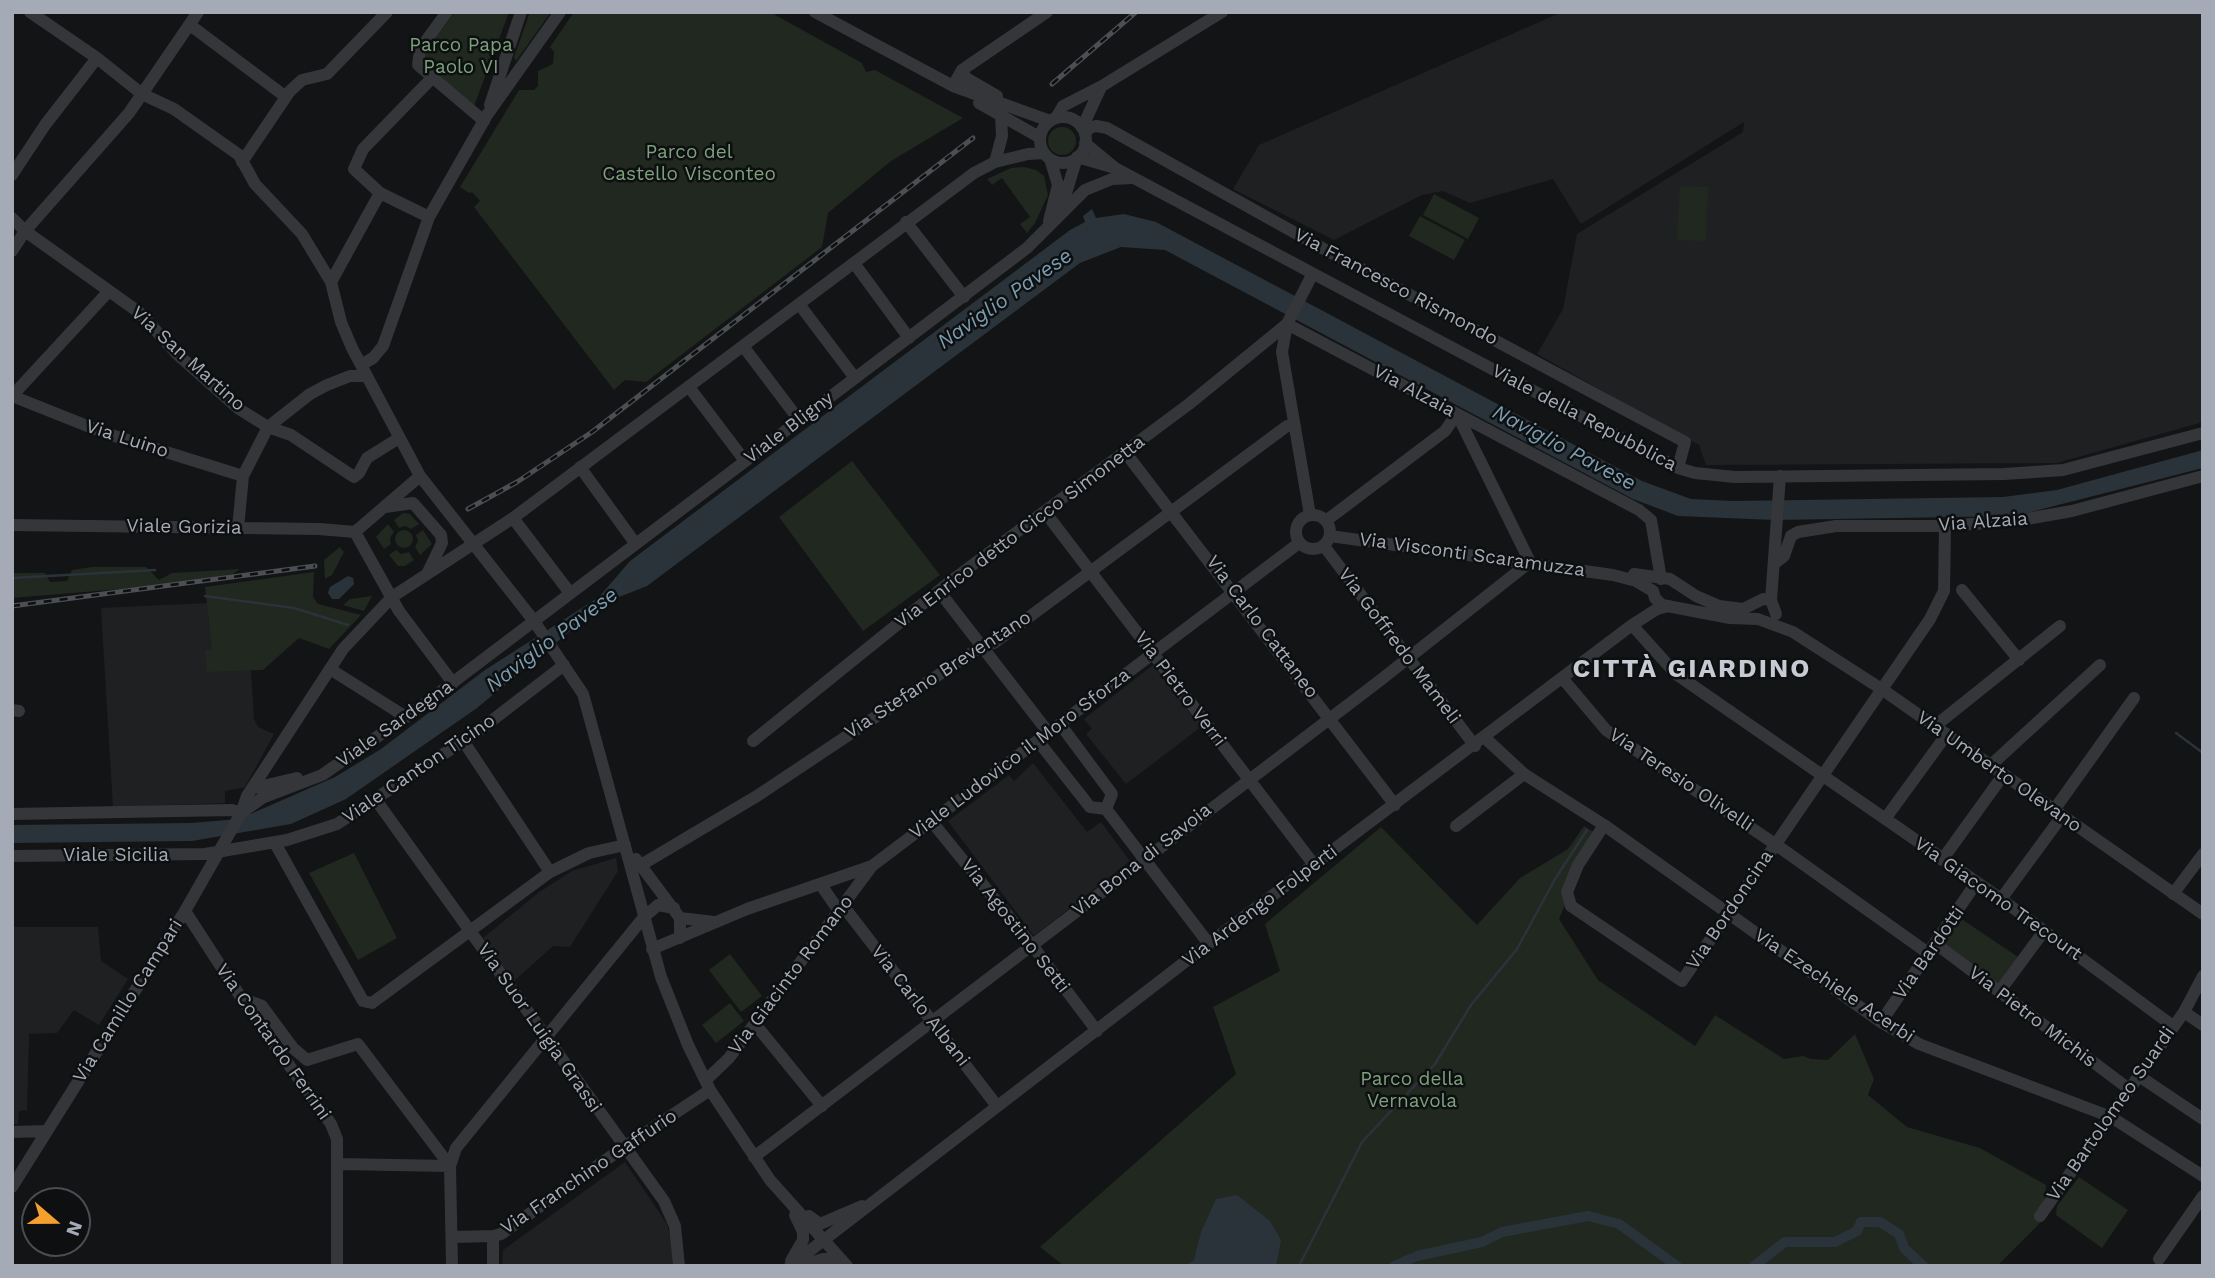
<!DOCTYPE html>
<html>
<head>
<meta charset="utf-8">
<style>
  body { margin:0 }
  #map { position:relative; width:2215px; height:1278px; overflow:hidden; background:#131415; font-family:"Work Sans",sans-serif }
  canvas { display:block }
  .frame { position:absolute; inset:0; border:14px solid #a5abb6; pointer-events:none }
  .north { position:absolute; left:21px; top:1187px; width:70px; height:70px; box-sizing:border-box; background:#0e0f10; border:2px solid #4a4d52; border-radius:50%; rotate:110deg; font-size:19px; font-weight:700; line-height:28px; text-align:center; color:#a5abb6 }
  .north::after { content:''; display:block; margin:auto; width:24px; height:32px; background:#f3a02e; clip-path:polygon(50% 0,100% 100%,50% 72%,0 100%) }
</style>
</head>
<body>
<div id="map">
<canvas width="2215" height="1278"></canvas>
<div class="frame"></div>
<div class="north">N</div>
</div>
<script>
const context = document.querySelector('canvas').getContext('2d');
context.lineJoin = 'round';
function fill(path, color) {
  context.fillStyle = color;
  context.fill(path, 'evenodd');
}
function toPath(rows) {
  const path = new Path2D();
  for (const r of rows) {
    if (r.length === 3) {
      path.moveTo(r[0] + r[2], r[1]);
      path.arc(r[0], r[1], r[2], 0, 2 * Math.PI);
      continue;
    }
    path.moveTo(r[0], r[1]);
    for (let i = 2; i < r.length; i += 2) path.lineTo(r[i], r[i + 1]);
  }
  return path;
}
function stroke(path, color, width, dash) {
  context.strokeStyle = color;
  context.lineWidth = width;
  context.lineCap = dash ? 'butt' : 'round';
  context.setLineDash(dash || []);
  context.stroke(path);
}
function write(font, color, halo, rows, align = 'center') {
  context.font = font + ' "Work Sans",sans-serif';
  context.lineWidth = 5;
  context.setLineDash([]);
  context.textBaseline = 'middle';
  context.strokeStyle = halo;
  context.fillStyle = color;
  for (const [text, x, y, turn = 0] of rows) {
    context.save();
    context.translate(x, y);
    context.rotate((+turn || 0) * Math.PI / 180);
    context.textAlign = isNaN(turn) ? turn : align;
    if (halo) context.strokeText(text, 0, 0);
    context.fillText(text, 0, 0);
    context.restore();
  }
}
fill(toPath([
  [1562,12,2203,12,2203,422,2057,463,1706,465,1699,445,1537,354,1563,309,1577,234,1743,132,1744,122,1581,224,1553,179,1470,203,1443,191,1422,195,1334,240,1233,189,1259,145],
  [208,603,209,625,228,670,251,669,254,719,258,727,274,734,245,787,225,791,225,803,113,807,101,608],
  [1153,665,1201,727,1126,784,1086,734,1092,729,1084,719],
  [1033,763,1087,832,1101,822,1130,861,1034,936,948,821,1009,775,1014,781],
  [616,858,618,871,570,947,553,946,514,981,483,938,538,893,572,871],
  [98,927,101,961,128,979,99,1025,74,1010,57,1033,29,1034,27,1110,19,1111,18,1124,12,1124,12,927],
  [625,1162,667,1224,672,1241,673,1266,502,1266,503,1250]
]), '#1f2022');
fill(toPath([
  [455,12,509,12,473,109,424,64,425,52],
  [530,12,551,12,516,61,514,57],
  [574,12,770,12,862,63,866,72,875,70,963,118,891,161,828,213,822,247,646,382,625,380,614,390,474,207,480,201,472,192,469,193,460,187,519,90,534,90,538,86,538,71,553,64,554,52,550,47],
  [1062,141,14],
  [1024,167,1036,170,1044,176,1048,195,1035,223,1027,233,1020,224,1030,217,1002,178,992,185,987,179,1011,168],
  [1680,186,1708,187,1706,241,1677,240],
  [1434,194,1479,218,1468,239,1423,215],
  [1420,216,1465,240,1454,260,1409,236],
  [852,461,940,575,863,631,779,517],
  [403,513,410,514,419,524,411,529,405,526,399,528,394,520],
  [388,524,394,532,390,538,391,544,384,549,376,537],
  [404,539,9],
  [423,530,432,544,420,555,415,547,418,541,416,535],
  [340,547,344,552,332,575,325,579,324,560],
  [396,550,401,554,409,552,414,560,405,566,398,566,389,555],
  [92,567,146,567,159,580,172,573,240,569,233,574,169,585,12,598,12,573,45,573,50,582,67,581,72,570],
  [314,572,313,597,318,604,361,615,329,649,299,638,263,670,207,672,205,650,212,649,205,587],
  [372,596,364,611,343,605,350,599],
  [1584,826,1600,836,1579,873,1559,919,1598,980,1695,1046,1715,1015,1784,1059,1803,1056,1811,1059,1828,1060,1855,1034,1874,1079,1868,1095,1907,1127,1980,1148,2046,1185,2043,1220,1997,1266,1064,1266,1040,1247,1236,1074,1213,1007,1280,971,1265,924,1381,827,1477,925,1520,878,1568,849],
  [354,853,397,938,358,960,309,873],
  [1960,918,2018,957,1999,985,1942,943],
  [730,954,762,996,741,1012,709,970],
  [730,1003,744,1021,716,1043,702,1025],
  [2079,1177,2128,1210,2102,1248,2056,1215,2057,1206]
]), '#202820');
fill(toPath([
  [1092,209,1096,218,1124,214,1156,222,1642,481,1691,499,1733,501,2003,497,2057,490,2203,450,2203,468,2015,516,1774,520,1678,516,1633,499,1165,250,1121,247,1080,263,647,586,604,603,477,708,346,799,291,824,192,841,12,843,12,825,191,823,239,819,335,777,381,749,485,670,599,597,630,561,1070,230,1085,222,1083,216],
  [348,576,353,578,354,584,339,599,332,599,328,593,330,587],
  [1237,1195,1270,1221,1281,1240,1276,1266,1185,1266,1194,1260,1201,1232,1216,1199]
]), '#2a3339');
stroke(toPath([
  [12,578,155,570],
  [205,596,294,608,348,625],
  [2176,733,2203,753],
  [1299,1266,1362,1142,1435,1064,1471,1005,1517,949,1555,879,1587,830]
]), '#2a3339', 2.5);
stroke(toPath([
  [1394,1266,1417,1256,1482,1242,1502,1232,1588,1216,1619,1224,1677,1266],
  [1754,1266,1785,1242,1835,1242,1857,1231,1861,1222,1880,1222,1899,1234,1904,1248,1923,1266]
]), '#2a3339', 10);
stroke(toPath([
  [30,12,97,58,142,94,174,109,239,155,255,184,302,234,331,282,341,322,352,348,420,476,534,621,583,694,661,977,688,1045,710,1090,770,1180,847,1266],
  [447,12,420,49,418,65,484,121],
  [815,12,953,86,1050,121],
  [190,25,286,97],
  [962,70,966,78,997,96],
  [953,86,962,70,1047,12],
  [979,103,1039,137],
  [490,105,521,12],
  [1063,140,23],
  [1056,118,1063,106,1102,86,1222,12],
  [1082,128,1101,87],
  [1085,134,1089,128,1096,126,1107,128,1324,249,1685,442,1678,468],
  [1085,143,1114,167],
  [1077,157,1115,168,1678,468,1695,473,1735,477,2004,474,2063,470,2203,433],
  [242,162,290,91,302,80,327,74,387,12],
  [995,162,1002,136,1001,114],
  [12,175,45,125,97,58],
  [1061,210,1077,157],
  [429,217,380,193,354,169,363,149,432,78],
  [12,218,25,231,140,313,177,354,239,409,268,427,291,435,354,477,359,473,367,458,399,438],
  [1049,221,1058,185,1050,159],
  [906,222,964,297],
  [12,251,25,231,129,113,198,12],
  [854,263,909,338],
  [331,282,380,193],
  [799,304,855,378],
  [1287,324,1639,510,1651,520,1661,579],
  [743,346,799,420],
  [361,365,373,358,383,346,429,217,487,115,560,12],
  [689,387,745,461],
  [12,396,105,433,243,476],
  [12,396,109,291],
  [1125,452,1395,805],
  [580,467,635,543],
  [385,507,413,503,441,535,442,543,427,574],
  [1045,512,1315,866],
  [1313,532,17],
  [1310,515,1282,352,1287,324,1312,275],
  [513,518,570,593],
  [1327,520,1445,431,1457,414],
  [12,525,319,529,355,532],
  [238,528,243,476,268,427,310,394,327,385,350,376,367,376],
  [355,532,399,611,453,683],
  [355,532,420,476],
  [1330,536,1613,575,1636,581,1653,591],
  [1324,546,1475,746],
  [1775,563,1784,556,1791,536,1798,532,1836,526,1945,526,2015,521,2072,511,2203,476],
  [1634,574,1670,579,1696,596,1719,606,1743,609,1763,599,1771,600],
  [1962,590,2019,660],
  [939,591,1048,732],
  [1653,591,1655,598,1662,605,1730,618,1758,619,1793,632,1883,690,2203,914],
  [1771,600,1780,476],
  [1771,600,1776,614],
  [1632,625,1676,674,2001,899,2173,1026],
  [330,669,406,717],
  [1563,679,1606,730,1775,844,1928,953],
  [12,710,19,711],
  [1060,724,1112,794,1106,809],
  [1935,726,2060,626],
  [1485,738,1524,774,1604,825,1881,1022,1919,1044,2111,1117,2203,1176],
  [753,741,951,581,1189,404,1287,324],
  [1038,741,1090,807,1106,809,1209,944],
  [464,742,550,872],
  [1991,765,2100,665],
  [254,788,297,778],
  [376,800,664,1201,675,1226,679,1266],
  [2054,810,2134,698],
  [241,813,262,798,322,775,423,705,1027,248,1085,190,1112,179,1132,178],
  [12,814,232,810,241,813],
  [1885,819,1947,734],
  [932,822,1032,945,1097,1031],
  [1604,825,1578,865,1567,892,1571,906,1682,981,1930,619,1944,591,1945,526],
  [1456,826,1524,774],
  [275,843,363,1001,372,1003,550,872,589,853,625,845],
  [12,856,205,854,287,840,337,824,477,732,564,665],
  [636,859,680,918,680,938],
  [1942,860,2004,774],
  [641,865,757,796,982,646,994,643,1287,426,1295,426],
  [821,885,839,911],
  [2173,894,2203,854],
  [2001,899,2062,816],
  [844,907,997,1106],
  [185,911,242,999,331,1124,337,1139,337,1266],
  [680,918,714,922],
  [1936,944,2129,1089],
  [652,949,747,909,872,866,1299,543],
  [1999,992,2044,931],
  [243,999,262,1006,293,1048,307,1060,358,1044,450,1166],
  [2184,1012,2203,1025],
  [1881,1022,1976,883],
  [755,1024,822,1106],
  [2139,1076,2203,1119],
  [706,1080,729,1058,872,866],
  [12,1132,47,1131],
  [754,1157,1378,682,1530,562,1457,414],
  [338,1164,450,1166,452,1266],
  [450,1166,456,1148,644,917,658,905,674,908],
  [12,1187,185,911,241,813,247,796,343,649,392,597,513,518,974,173,995,162,1028,154,1044,153],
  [809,1216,820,1224,862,1206],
  [2040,1216,2184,1012,2203,976],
  [452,1237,493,1236],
  [2159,1259,2203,1196],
  [791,1261,803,1240,803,1232,795,1215],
  [493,1266,493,1236,501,1234,624,1147,710,1090],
  [790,1266,1216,938,1632,625,1657,609,1669,606],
  [801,1266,823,1259,839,1259]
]), '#34363a', 12);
const rail = toPath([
  [1052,84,1136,12],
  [468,509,517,482,592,432,973,138],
  [12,606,315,566]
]);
stroke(rail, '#4b4e53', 5);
stroke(rail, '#0e0f10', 2.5, [8]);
write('19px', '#7da17c', '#0e0f10', [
  ["Parco Papa",461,45],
  ["Paolo VI",461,67],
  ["Parco del",689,152],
  ["Castello Visconteo",689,174],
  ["Parco della",1412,1079],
  ["Vernavola",1412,1101]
]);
write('19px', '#a5abb6', '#0e0f10', [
  ["Via Francesco Rismondo",1396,287,28],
  ["Via San Martino",188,359,42],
  ["Via Alzaia",1414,391,28],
  ["Viale della Repubblica",1584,418,28],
  ["Viale Bligny",789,428,-37],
  ["Via Luino",127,439,18],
  ["Via Alzaia",1983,522,-4],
  ["Viale Gorizia",184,527,1],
  ["Via Enrico detto Cicco Simonetta",1020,532,-37],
  ["Via Visconti Scaramuzza",1472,555,8],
  ["Via Carlo Cattaneo",1262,627,53],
  ["Via Goffredo Mameli",1399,646,53],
  ["Via Stefano Breventano",938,675,-33],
  ["Via Pietro Verri",1180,689,53],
  ["Viale Sardegna",395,724,-35],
  ["Viale Ludovico il Moro Sforza",1020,754,-37],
  ["Viale Canton Ticino",419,769,-34],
  ["Via Umberto Olevano",1999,772,35],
  ["Via Teresio Olivelli",1681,780,34],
  ["Viale Sicilia",116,855],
  ["Via Bona di Savoia",1142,860,-38],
  ["Via Giacomo Trecourt",1998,899,35],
  ["Via Ardengo Folperti",1260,906,-37],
  ["Via Bordoncina",1730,910,-56],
  ["Via Agostino Setti",1015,926,52],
  ["Via Bardotti",1929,953,-55],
  ["Via Giacinto Romano",791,975,-53],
  ["Via Ezechiele Acerbi",1834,986,34],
  ["Via Camillo Campari",128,1001,-58],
  ["Via Carlo Albani",920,1006,52],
  ["Via Pietro Michis",2032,1017,37],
  ["Via Suor Luigia Grassi",539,1028,55],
  ["Via Contardo Ferrini",273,1042,55],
  ["Via Bartolomeo Suardi",2111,1114,-55],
  ["Via Franchino Gaffurio",589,1172,-34]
]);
write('italic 21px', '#7b9db1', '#0e0f10', [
  ["Naviglio Pavese",1005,299,-35],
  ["Naviglio Pavese",1564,448,28],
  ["Naviglio Pavese",552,640,-37]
]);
context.letterSpacing = '2px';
write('bold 26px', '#c6cad2', '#0e0f10', [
  ["CITTÀ GIARDINO",1692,669]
]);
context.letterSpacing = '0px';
</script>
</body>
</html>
